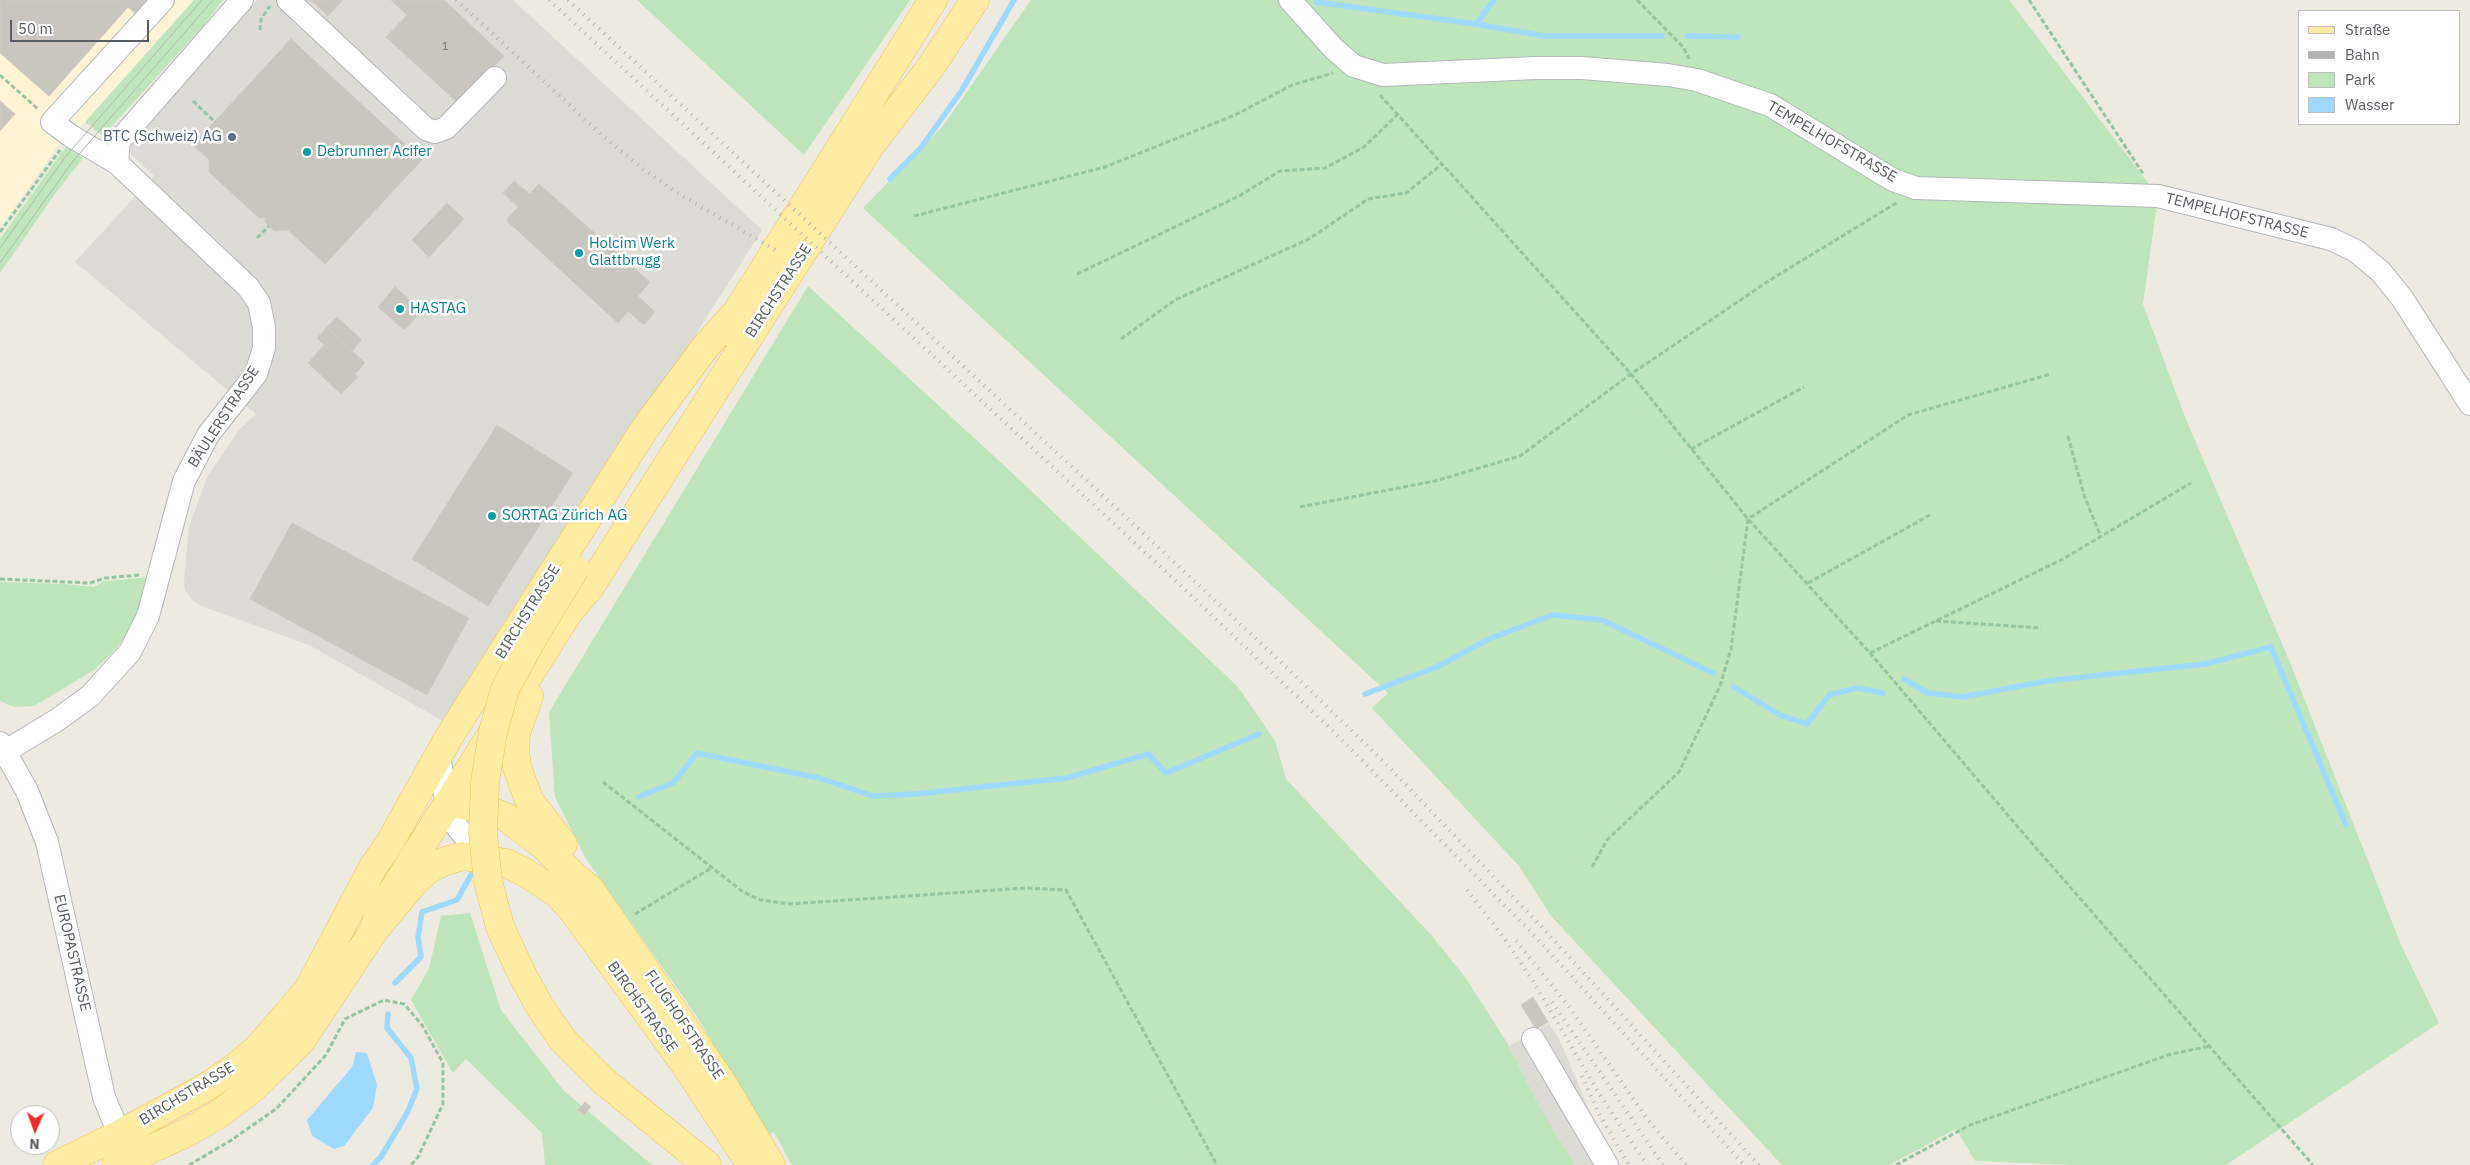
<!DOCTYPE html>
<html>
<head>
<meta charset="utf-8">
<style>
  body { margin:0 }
  #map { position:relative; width:2470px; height:1165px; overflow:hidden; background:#edeae1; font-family:"IBM Plex Sans",sans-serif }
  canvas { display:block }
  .legend { position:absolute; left:2298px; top:10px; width:162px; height:115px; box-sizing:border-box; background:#fff; border:1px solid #bdbfc0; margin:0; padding:6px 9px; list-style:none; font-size:15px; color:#595e62 }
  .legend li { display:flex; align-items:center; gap:10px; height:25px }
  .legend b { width:25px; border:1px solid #bdbfc0 }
  .north { position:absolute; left:10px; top:1105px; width:50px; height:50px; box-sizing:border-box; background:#fff; border:1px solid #bdbfc0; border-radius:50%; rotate:182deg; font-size:14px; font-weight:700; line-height:20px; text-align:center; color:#595e62 }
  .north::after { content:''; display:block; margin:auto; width:18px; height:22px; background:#eb2e28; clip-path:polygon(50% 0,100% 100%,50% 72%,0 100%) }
  .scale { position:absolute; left:10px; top:20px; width:139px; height:22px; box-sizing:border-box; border:2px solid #595e62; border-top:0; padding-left:6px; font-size:15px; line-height:18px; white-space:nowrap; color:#595e62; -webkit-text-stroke:4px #fff; paint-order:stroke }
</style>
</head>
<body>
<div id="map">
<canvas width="2470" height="1165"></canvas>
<ul class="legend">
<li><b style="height:6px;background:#ffeca3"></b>Straße</li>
<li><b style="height:6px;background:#b2b3b3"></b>Bahn</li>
<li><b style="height:14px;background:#bee5bc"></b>Park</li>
<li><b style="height:14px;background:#9ed9ff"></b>Wasser</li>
</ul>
<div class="north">N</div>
<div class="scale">50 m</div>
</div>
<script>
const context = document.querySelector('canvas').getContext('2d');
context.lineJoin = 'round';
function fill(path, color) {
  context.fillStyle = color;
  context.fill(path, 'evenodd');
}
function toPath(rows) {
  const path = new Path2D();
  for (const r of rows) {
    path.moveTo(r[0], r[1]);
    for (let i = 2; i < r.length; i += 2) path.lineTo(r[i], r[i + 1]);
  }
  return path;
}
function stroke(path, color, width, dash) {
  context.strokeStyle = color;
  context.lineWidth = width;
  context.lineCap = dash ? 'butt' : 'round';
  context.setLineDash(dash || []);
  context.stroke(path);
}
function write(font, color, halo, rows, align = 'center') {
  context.font = font + ' "IBM Plex Sans",sans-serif';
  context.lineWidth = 5;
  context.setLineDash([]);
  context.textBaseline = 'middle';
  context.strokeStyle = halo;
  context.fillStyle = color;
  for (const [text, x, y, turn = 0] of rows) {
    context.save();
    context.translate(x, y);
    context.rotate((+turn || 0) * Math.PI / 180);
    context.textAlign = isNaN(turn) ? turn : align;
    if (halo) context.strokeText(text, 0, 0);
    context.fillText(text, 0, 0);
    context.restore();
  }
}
fill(toPath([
  [0,0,194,0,85,122,60,143,0,228]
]), '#fef3d4');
fill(toPath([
  [257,0,513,0,762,230,448,724,309,645,199,605,191,598,185,590,184,581,189,527,207,477,240,429,256,414,75,262,154,176,131,154,131,143,137,132],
  [1549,1024,1559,1039,1597,1128,1620,1165,1574,1165,1543,1113,1509,1046]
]), '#dddbd5');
fill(toPath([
  [194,0,223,0,203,26,103,136,85,122],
  [637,0,910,0,804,155],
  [1031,0,2009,0,2158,196,2143,304,2185,417,2289,660,2401,945,2439,1023,2226,1165,2073,1165,1975,1161,1956,1129,1889,1165,1782,1165,1551,916,1519,866,1372,708,1388,693,863,208,943,126],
  [67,145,83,158,55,194,0,273,0,239],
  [808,286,1008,469,1238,687,1275,741,1286,779,1432,936,1465,977,1509,1046,1543,1113,1575,1165,792,1165,774,1132,766,1136,698,1018,585,857,555,797,549,712],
  [151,577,146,597,128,633,115,650,94,670,34,706,15,707,0,701,0,582,64,584,94,587,105,581],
  [470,913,501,1010,564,1091,652,1165,545,1165,542,1133,466,1059,453,1073,411,1000,429,969,441,916]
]), '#bee5bc');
fill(toPath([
  [356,1052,367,1053,377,1085,373,1108,344,1146,334,1149,312,1136,307,1120,352,1067]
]), '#9ed9ff');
stroke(toPath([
  [1316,2,1469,23,1544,36,1662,36],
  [1476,24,1494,0],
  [1687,36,1738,37],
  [890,179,920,149,962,90,1014,0],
  [1904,679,1928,693,1963,697,2047,681,2205,664,2271,647,2346,825],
  [1734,687,1780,715,1807,724,1829,695,1857,688,1883,693],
  [1365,694,1437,667,1489,639,1552,615,1602,620,1713,673],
  [638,797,673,783,697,753,819,778,873,796,916,794,1067,778,1148,754,1166,773,1259,734],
  [395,983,421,957,418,937,422,912,457,900,472,873],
  [373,1165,381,1157,407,1113,417,1089,411,1058,387,1028,388,1014]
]), '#9ed9ff', 5.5);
const building = toPath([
  [0,0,152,0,138,16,128,7,49,96,0,53,0,0],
  [311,0,343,0,328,16,311,0],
  [391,0,444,0,504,56,459,104,386,37,407,15,391,0],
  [291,39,422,160,325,264,288,230,274,231,265,222,265,217,259,218,209,172,209,160,193,145,291,39],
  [0,101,15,114,0,131,0,101],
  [514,181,530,194,539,184,650,282,638,296,655,312,644,325,628,311,618,323,506,220,518,207,503,193,514,181],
  [447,203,464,219,429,257,412,240,447,203],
  [395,287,422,311,404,330,378,307,395,287],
  [337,317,362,340,352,351,327,327,337,317],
  [327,327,365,363,355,374,317,338,327,327],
  [324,345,358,377,341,394,308,363,324,345],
  [497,425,573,473,488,606,412,559,497,425],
  [292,523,469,618,427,695,250,599,292,523],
  [1533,997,1548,1022,1536,1029,1521,1005,1533,997],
  [585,1102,591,1107,584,1115,578,1110,585,1102]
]);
fill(building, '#c9c6c0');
stroke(building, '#d1cbbf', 1);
const minor = toPath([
  [288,0,426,129,435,132,446,128,495,78],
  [1290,0,1334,49,1354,66,1383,75,1536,68,1582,68,1668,75,1697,80,1770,105,1893,180,1916,188,2158,196,2331,239,2356,251,2381,272,2402,298,2470,404],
  [117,163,119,141,242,0],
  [0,743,27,791,47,842,104,1097,126,1151],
  [6,751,57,720,90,696,130,652,148,616,184,481,208,435,256,374,264,348,264,327,259,303,248,287,117,163,71,136,52,122,163,0],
  [439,755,447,806,454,823,482,858],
  [1533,1039,1607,1165]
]);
const major = toPath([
  [725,331,933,0],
  [529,696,516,733,515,751,517,767,529,800,563,844],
  [461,805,488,810,506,817,543,845,576,878,590,889,721,1081,771,1165],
  [373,932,380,911,568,613,590,587,870,146,930,68,975,0],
  [606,1083,707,1165],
  [57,1165,118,1135,208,1086,233,1069,258,1048,308,990,373,867,389,844,449,737,545,585,646,427,706,346,733,316],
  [116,1165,186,1133,219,1114,252,1089,301,1041,373,932,416,880,429,869,445,861,463,856,506,863,526,873,558,894,573,911,686,1066,751,1165]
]);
stroke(minor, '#b4b7bc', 24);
stroke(major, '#f3bf53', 29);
stroke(toPath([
  [1637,0,1684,48,1689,59],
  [2029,0,2144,175],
  [260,30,261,19,270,6],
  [0,75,38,109],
  [1380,95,1631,374,1748,519,1870,653,2023,833,2313,1165],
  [193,101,215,122],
  [914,216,1105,167,1235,115,1292,85,1333,73],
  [0,232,60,150],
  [257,238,269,226],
  [1077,274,1239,196,1280,171,1325,168,1364,147,1397,115],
  [1121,339,1175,300,1309,239,1368,199,1406,193,1442,164],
  [2068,436,2084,495,2101,537],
  [1691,449,1804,387],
  [1300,507,1435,481,1520,456,1631,374,1770,280,1898,202],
  [0,579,90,583,105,578,140,575],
  [1808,583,1930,515],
  [1936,621,2041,628],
  [1870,653,2063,559,2191,483],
  [603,782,743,892,761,900,790,904,1025,888,1066,890,1217,1165],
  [1592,867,1607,840,1679,772,1720,686,1731,649,1748,519,1908,415,2051,374],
  [635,914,713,867],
  [189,1165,230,1141,276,1109,326,1055,345,1019,384,1000,404,1004,422,1025,443,1063,443,1104,418,1157,411,1165],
  [1896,1165,1970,1125,2171,1054,2210,1046]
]), '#95c6a1', 3, [5, 2.5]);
stroke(minor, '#fff', 22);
stroke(major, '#ffeca3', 28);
stroke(toPath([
  [0,248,66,156,202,0],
  [0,263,73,161,213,0]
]), '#b2b3b3', 1);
stroke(toPath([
  [456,0,602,135,643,169,676,192,779,252],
  [549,0,1179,584,1334,732,1530,931,1744,1165],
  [568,0,1084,478,1284,665,1385,763,1540,925,1759,1165],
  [1467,890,1504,938,1533,981,1598,1092,1647,1165],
  [1516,941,1570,1008,1648,1120,1686,1165],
  [1552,1002,1663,1165],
  [1582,1076,1598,1112,1629,1165]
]), '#b2b3b3', 4, [1, 6]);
const majorBridge = toPath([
  [575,569,534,636,505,689,493,732,485,782,483,834,488,881,500,927,523,976,540,1007,562,1039,606,1083]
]);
stroke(majorBridge, '#f3bf53', 29, []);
stroke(majorBridge, '#ffeca3', 28);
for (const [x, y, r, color] of [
  [232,137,5,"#5c6f8a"],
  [307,152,5,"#0f9aa8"],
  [579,253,5,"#0f9aa8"],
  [400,309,5,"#0f9aa8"],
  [492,516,5,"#0f9aa8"]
]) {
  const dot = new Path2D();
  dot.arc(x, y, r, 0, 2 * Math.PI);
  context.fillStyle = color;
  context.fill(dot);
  stroke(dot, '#fff', 2);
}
write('12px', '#75787a', null, [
  ["1",445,47]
]);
write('15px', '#4e5e75', '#fff', [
  ["BTC (Schweiz) AG",222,137]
], 'right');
write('15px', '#595e62', '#fff', [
  ["TEMPELHOFSTRASSE",1832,142,30],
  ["TEMPELHOFSTRASSE",2237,216,14],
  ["BIRCHSTRASSE",779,291,-57],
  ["BÄULERSTRASSE",224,417,-57],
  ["BIRCHSTRASSE",528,612,-58],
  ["EUROPASTRASSE",72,953,77],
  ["BIRCHSTRASSE",642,1007,54],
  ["FLUGHOFSTRASSE",684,1025,56],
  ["BIRCHSTRASSE",187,1094,-31]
]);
write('15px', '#0d838f', '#fff', [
  ["Debrunner Acifer",317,152],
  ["Holcim Werk",589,244],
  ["Glattbrugg",589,261],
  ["HASTAG",410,309],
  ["SORTAG Zürich AG",502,516]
], 'left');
</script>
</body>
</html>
